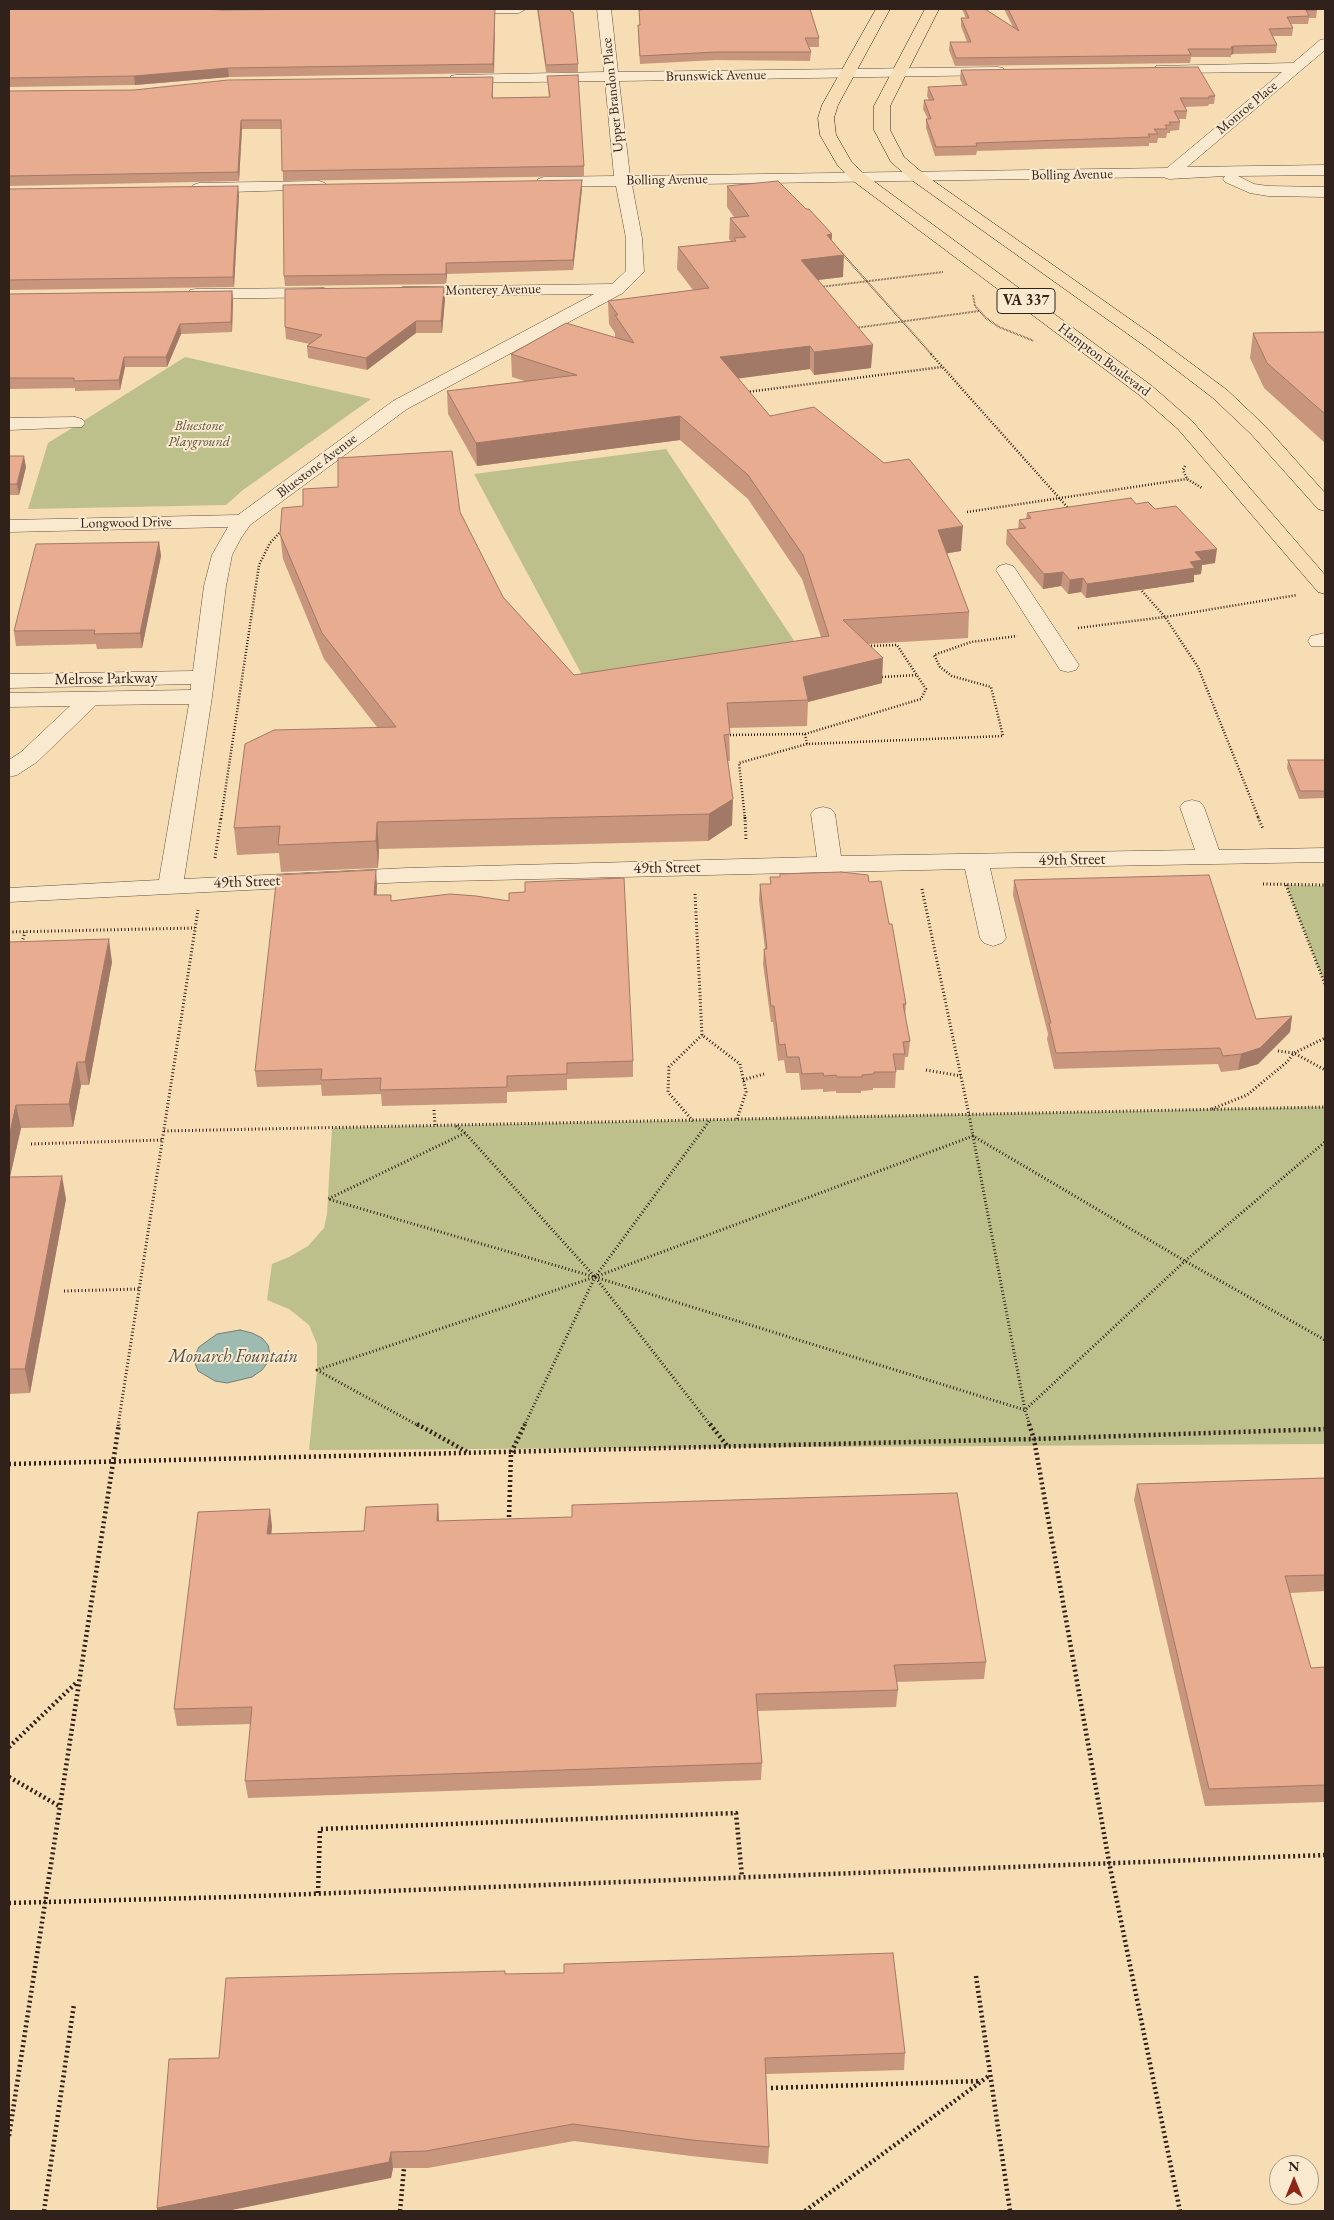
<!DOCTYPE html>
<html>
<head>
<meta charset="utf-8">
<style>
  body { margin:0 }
  #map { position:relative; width:1334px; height:2220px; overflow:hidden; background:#f6ddb4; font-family:"EB Garamond",serif }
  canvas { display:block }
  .frame { position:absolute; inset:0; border:10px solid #31211b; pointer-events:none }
  .north { position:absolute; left:1269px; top:2155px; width:50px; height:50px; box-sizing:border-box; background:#f9e9ce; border:1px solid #a99986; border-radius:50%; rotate:0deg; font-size:14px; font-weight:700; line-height:20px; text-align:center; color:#31211b }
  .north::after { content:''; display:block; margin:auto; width:18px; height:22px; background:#8f2418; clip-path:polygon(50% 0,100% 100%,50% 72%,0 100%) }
</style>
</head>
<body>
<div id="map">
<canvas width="1334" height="2220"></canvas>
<div class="frame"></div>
<div class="north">N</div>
</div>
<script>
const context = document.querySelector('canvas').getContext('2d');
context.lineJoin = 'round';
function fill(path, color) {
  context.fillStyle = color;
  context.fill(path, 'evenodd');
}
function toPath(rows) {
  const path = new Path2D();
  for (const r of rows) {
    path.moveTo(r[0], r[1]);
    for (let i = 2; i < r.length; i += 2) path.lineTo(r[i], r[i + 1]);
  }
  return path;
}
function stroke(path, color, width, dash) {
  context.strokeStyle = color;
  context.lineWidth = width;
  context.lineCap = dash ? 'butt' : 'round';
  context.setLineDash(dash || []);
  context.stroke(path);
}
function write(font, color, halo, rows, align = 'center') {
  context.font = font + ' "EB Garamond",serif';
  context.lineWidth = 4;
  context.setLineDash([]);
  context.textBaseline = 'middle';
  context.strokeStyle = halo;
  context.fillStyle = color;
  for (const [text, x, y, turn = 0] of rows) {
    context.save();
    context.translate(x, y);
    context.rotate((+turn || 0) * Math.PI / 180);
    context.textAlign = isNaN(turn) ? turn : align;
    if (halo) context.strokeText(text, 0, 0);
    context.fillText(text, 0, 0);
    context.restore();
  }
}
fill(toPath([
  [185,357,371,399,243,490,226,505,28,509,48,443],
  [666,449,803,654,588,686,474,474],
  [1286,885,1325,886,1325,984],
  [1325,1107,1325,1444,309,1450,317,1371,317,1344,309,1325,289,1309,267,1300,272,1264,289,1257,308,1246,324,1228,327,1214,332,1128]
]), '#bec08b');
const water = toPath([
  [240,1330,252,1333,262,1338,268,1345,270,1354,268,1362,262,1370,252,1377,227,1383,215,1381,198,1371,195,1363,195,1355,199,1347,217,1334,240,1330]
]);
fill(water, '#9dbbb0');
stroke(water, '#727d74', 1);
const minor = toPath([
  [453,9,526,9,519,13,459,14,454,13,453,9],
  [597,9,611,9,618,72,998,67,1003,68,1005,71,1003,74,998,75,619,81,630,176,1167,168,1282,72,1161,73,1156,72,1154,69,1156,66,1293,63,1320,40,1325,39,1325,50,1187,167,1325,165,1325,175,1238,176,1254,184,1268,186,1325,187,1325,197,1268,196,1250,193,1225,182,1223,179,1225,176,1169,179,1163,177,632,185,642,238,644,272,623,293,407,409,250,525,241,538,232,555,226,586,212,697,184,879,407,868,817,857,811,814,815,809,823,807,831,809,835,814,841,856,1195,850,1180,807,1184,802,1192,800,1200,802,1204,807,1219,850,1325,848,1325,862,990,868,1006,938,1002,943,993,946,984,943,980,938,965,869,407,882,9,902,9,888,159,880,189,704,96,705,37,762,17,775,9,777,9,760,21,752,70,706,9,707,9,693,191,690,191,684,9,688,9,674,193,671,204,586,212,555,228,527,9,532,9,520,238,515,393,401,594,294,408,296,402,295,399,291,402,287,612,284,626,271,626,238,616,186,544,187,538,185,536,182,538,179,544,177,614,176,605,81,456,83,451,82,449,79,451,76,456,75,604,72,597,9],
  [319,181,325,183,327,186,325,189,199,193,193,191,191,188,193,185,199,183,319,181],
  [323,288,329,289,332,293,329,297,196,299,190,298,187,294,190,290,196,289,323,288],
  [75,417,82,419,85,423,82,427,9,430,9,418,75,417],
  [1006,564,1013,566,1016,570,1079,665,1076,670,1068,672,1060,670,1057,665,996,570,999,566,1006,564],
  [1325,633,1325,646,1311,646,1308,641,1311,636,1325,633]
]);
const major = toPath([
  [876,9,890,9,838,105,834,118,836,135,851,161,864,174,1152,386,1192,421,1325,575,1325,594,1318,592,1178,429,1138,394,852,180,838,166,820,135,818,118,822,105,876,9],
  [925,9,939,9,890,106,890,130,904,157,925,175,1161,341,1227,390,1265,426,1325,493,1325,511,1318,509,1251,434,1213,398,1149,349,913,181,891,162,874,130,874,106,925,9]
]);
stroke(minor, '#625041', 1);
stroke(major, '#31211b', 1);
stroke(toPath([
  [841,252,932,355],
  [820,287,943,272],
  [973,295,975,306,986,318,999,327,1034,341],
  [855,328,979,311]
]), '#31211b', 2, [0.5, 1]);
stroke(toPath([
  [931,354,1069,509],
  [747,392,942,367],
  [1185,466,1183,470,1187,479,1202,488],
  [967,512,1187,479],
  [1142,591,1165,617,1198,667,1259,819],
  [1078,628,1165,617,1297,595],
  [882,677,918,675],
  [805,734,807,744],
  [727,735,805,734,921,699,926,689,897,645,867,646],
  [221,819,259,565,270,543,283,529],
  [745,819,739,763,807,744,1003,736,991,687,952,676,940,667,934,655,971,642,1017,636]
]), '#31211b', 2.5, [1, 2]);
stroke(toPath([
  [745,817,746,840],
  [1258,817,1263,829],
  [215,858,221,817],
  [1263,884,1325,885],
  [1286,885,1325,984],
  [922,889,969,1115,1025,1410,1030,1426],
  [695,894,702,1035,740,1064,746,1092,737,1119],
  [9,932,195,928],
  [21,946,25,932],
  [1278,1051,1294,1053,1325,1070],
  [926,1070,961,1076],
  [743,1080,764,1074],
  [1212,1109,1247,1095,1287,1062,1294,1053,1325,1038],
  [434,1110,435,1126],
  [693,1121,668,1092,669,1067,702,1035],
  [456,1126,465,1133,595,1277,711,1426],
  [164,1131,1325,1107],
  [465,1133,328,1199,595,1277,1025,1410,1185,1261,1325,1142],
  [31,1144,162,1140],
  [64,1291,139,1289],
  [118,1426,198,910],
  [419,1426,317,1370,595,1277,973,1136,1185,1261,1325,1340],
  [524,1426,595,1277,710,1120]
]), '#31211b', 3, [1, 2.5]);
stroke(toPath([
  [417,1424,469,1453],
  [710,1424,728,1447],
  [1029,1424,1034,1439,1109,1862,1180,2211],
  [9,1464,1034,1439,1325,1429],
  [509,1517,511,1453,525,1424],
  [9,1747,77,1682],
  [9,1777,59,1806],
  [318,1893,320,1829,736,1813,742,1877],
  [9,1903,231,1897,1325,1855],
  [976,1976,1010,2211],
  [771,2088,981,2081],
  [9,2136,119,1424],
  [44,2211,74,2004],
  [400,2211,404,2168],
  [805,2211,990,2075]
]), '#31211b', 4.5, [2, 3]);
fill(minor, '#f9e9ce');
fill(major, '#f6ddb4');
fill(toPath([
  [9,9,222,10,495,15,494,73,229,77,135,85,9,87,9,88],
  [537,9,570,9,578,64,578,72,546,72],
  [645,9,810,9,819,38,819,47,809,47,811,52,810,61,716,60,640,64,638,34,640,25,639,10],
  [962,9,985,9,1013,27,1004,9,1316,9,1317,10,1316,18,1309,18,1308,24,1291,24,1293,28,1292,36,1273,36,1277,45,1276,53,1233,54,1231,55,1231,57,1191,57,1190,63,955,66,949,50,950,42,967,42,961,26,961,18,966,18],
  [961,70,1215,96,1214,104,1209,104,1208,106,1185,107,1187,111,1186,119,1179,119,1180,122,1179,130,1170,131,1170,133,1167,133,1166,138,1158,138,1157,143,1149,143,1149,146,977,151,976,155,935,156,926,128,926,119,928,119,923,109,924,100,929,100,927,96,928,87,963,86,960,79],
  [547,76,584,166,584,176,283,181,282,129,242,129,239,181,9,186,9,91,134,90,493,77,493,98,549,97],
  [582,180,582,189,573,270,447,274,446,284,285,286,284,276],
  [727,186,806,209,832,234,831,240,843,277,818,280,871,368,814,375,810,369,738,378,770,416,961,551,947,553,969,612,968,638,868,644,882,683,808,702,807,726,729,728,730,761,728,761,732,825,708,841,379,849,378,868,281,872,279,853,237,855,234,828,377,727,324,659,283,559,280,534,460,512,503,597,574,675,821,637,802,579,748,499,680,440,477,466,448,414,447,391,525,381,512,377,511,354,615,338,615,333,609,324,608,301,693,290,677,269,678,247,731,241,729,239,730,218,734,217,727,207],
  [9,189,239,195,234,287,9,290],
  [232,291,233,301,232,332,181,334,167,367,125,367,120,390,75,391,75,388,9,389,9,294],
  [445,299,442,333,416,333,367,370,308,358,307,346,310,344,286,339,285,327],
  [1325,332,1325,443,1264,388,1250,358,1253,333],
  [9,456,26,467,19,495,9,495],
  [1136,504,1155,509,1215,563,1202,565,1201,574,1194,575,1194,582,1086,598,1081,592,1068,594,1061,586,1043,589,1006,544,1007,530,1018,529,1019,520,1026,519,1027,513],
  [159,542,161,556,142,648,97,649,96,644,16,646,14,631],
  [1288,760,1325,760,1325,798,1299,799,1287,768],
  [770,877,869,882,889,924,906,1004,905,1017,910,1041,908,1057,905,1057,904,1070,896,1070,895,1088,873,1088,873,1090,861,1091,861,1093,836,1093,836,1091,823,1092,823,1089,801,1090,799,1073,786,1073,784,1060,778,1061,773,1022,771,1022,763,964,764,949,765,949,759,900,760,884,770,884],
  [1014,880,1256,1019,1292,1016,1290,1032,1258,1064,1238,1070,1221,1072,1218,1064,1054,1069,1047,1039,1048,1034,1013,895],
  [377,885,376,895,391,895,391,901,633,1061,633,1077,567,1079,567,1090,507,1092,507,1103,382,1106,381,1094,322,1096,321,1085,257,1087,255,1071],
  [9,942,112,962,89,1085,81,1085,73,1127,21,1128,10,1177,66,1199,30,1393,9,1394],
  [1325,1478,1325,1591,1290,1593,1311,1668,1325,1669,1325,1802,1205,1806,1134,1500,1137,1484],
  [438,1504,439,1521,986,1662,984,1679,896,1682,898,1690,896,1707,757,1711,762,1763,761,1780,248,1798,245,1781,251,1724,177,1726,174,1709,272,1526,271,1534,364,1531],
  [505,1974,905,2053,904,2070,766,2074,769,2147,768,2164,691,2156,574,2141,428,2168,393,2168,391,2178,219,2058]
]), '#c8957d');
fill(toPath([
  [495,9,495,15,494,73,493,64],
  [1234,46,1233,54,1231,55,1232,49,1231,47],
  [228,68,229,77,135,85,134,76],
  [241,120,242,129,239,181,238,172],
  [582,180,582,189,573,270,573,260],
  [238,186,239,195,234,287,233,277],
  [832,234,831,256,844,255,843,277,800,282,801,260,827,235],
  [446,263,447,274,446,284],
  [444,287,445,299,442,333,441,321],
  [232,291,233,301,232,332,231,322],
  [416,321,416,333,367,370,366,358],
  [180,324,181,334,167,367,166,357],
  [873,345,871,368,814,375,814,352],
  [810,346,810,369,720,381,720,357],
  [124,357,125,367,120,390,119,380],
  [680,416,680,440,477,466,476,443],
  [24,456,26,467,19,495,17,484],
  [963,526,961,551,937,555,938,530],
  [159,542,161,556,142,648,140,633],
  [1217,549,1215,563,1202,565,1201,574,1194,575,1194,582,1086,598,1087,584,1190,562,1195,552],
  [1063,572,1061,586,1043,589,1044,574],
  [1083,578,1081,592,1068,594,1070,580],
  [883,658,882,683,808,702,803,677],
  [733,799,732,825,708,841,709,814],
  [377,822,379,849,378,868,376,841],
  [376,870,377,885,376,911,374,895],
  [109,939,112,962,89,1085,85,1062],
  [1292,1016,1290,1032,1258,1064,1238,1070,1241,1054],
  [77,1062,81,1085,73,1127,69,1104],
  [16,1105,21,1128,9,1181,9,1137],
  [62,1176,66,1199,30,1393,25,1369],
  [438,1504,439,1521,437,1521],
  [270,1509,272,1526,270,1551,267,1534],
  [391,2152,393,2168,391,2178,227,2211,157,2211,157,2208]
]), '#a27966');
const building = toPath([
  [9,9,203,9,222,10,344,9,495,9,493,64,228,68,134,76,9,78,9,9],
  [538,9,570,9,571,12,573,12,578,64,546,65,538,9],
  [647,9,810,9,819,38,805,38,811,52,716,52,640,56,638,25,640,25,639,10,647,9],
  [965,9,985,9,1019,31,1008,9,1316,9,1317,10,1306,10,1309,16,1287,17,1293,28,1269,29,1277,45,1234,46,1231,47,1232,49,1188,49,1191,55,956,58,950,42,971,42,961,18,969,18,965,9],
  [1198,67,1215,96,1209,96,1209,98,1180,98,1187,111,1174,111,1180,122,1169,122,1171,125,1165,125,1167,129,1154,129,1158,134,1148,134,1150,137,976,143,977,146,936,147,926,119,931,119,924,100,934,100,928,87,967,85,961,70,1198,67],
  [578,75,584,166,282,171,281,120,241,120,238,172,9,176,9,91,134,90,228,80,493,77,492,98,550,97,547,76,578,75],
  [582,180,573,260,446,263,446,274,284,276,283,185,582,180],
  [778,181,806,209,809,209,832,234,827,235,844,255,801,260,873,345,814,352,810,346,720,357,770,416,814,407,884,463,909,459,963,526,938,530,969,612,843,620,883,658,803,677,808,700,727,703,730,734,724,735,733,799,709,814,377,822,376,841,278,845,280,826,234,828,245,744,274,730,396,727,322,633,280,534,282,508,303,506,303,489,338,487,338,458,452,451,460,512,503,597,574,675,829,636,803,555,748,475,680,416,476,443,447,391,577,375,511,354,566,323,634,343,615,315,618,315,608,301,709,288,678,247,736,241,734,238,746,237,730,218,749,216,727,186,778,181],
  [238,186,233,277,9,280,9,189,238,186],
  [444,287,441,321,416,321,366,358,307,346,322,335,285,327,285,289,444,287],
  [232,291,231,322,180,324,166,357,124,357,119,380,74,381,74,378,9,378,9,294,232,291],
  [1325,332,1325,414,1267,363,1253,333,1325,332],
  [9,456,24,456,17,484,9,484,9,456],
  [1131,498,1136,504,1148,502,1155,509,1176,506,1217,549,1195,552,1202,560,1190,562,1195,568,1087,584,1083,578,1070,580,1063,572,1044,574,1007,530,1026,528,1019,520,1031,518,1027,513,1131,498],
  [159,542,140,633,94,634,95,630,14,631,36,544,159,542],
  [1288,760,1325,760,1325,791,1300,791,1288,760],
  [376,870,374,895,391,895,391,901,450,894,476,896,509,901,509,893,525,892,525,882,624,878,633,1061,567,1063,567,1074,507,1076,507,1087,380,1090,381,1078,321,1080,322,1069,255,1071,277,875,376,870],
  [841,872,868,875,869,882,881,881,889,924,892,924,906,1004,903,1004,910,1041,903,1042,905,1054,893,1054,896,1072,874,1072,874,1074,862,1075,862,1077,837,1077,836,1075,824,1076,823,1073,802,1074,799,1057,787,1057,785,1044,779,1045,774,1006,771,1006,764,949,767,949,760,884,771,884,770,877,780,877,780,874,841,872],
  [1209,875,1256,1019,1292,1016,1260,1048,1241,1054,1223,1056,1220,1048,1056,1053,1049,1023,1051,1023,1014,880,1209,875],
  [109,939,85,1062,77,1062,69,1104,16,1105,9,1137,9,942,109,939],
  [62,1176,25,1369,9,1369,9,1177,62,1176],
  [1325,1478,1325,1575,1285,1576,1311,1668,1325,1667,1325,1785,1209,1789,1137,1484,1325,1478],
  [957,1493,986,1662,894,1665,898,1690,756,1694,762,1763,245,1781,252,1707,174,1709,198,1512,270,1509,267,1534,364,1531,366,1507,438,1504,437,1521,572,1517,572,1505,957,1493],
  [893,1953,905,2053,765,2058,769,2147,692,2140,573,2124,426,2151,391,2152,389,2162,157,2208,169,2059,219,2058,226,1978,505,1971,505,1974,558,1973,564,1973,564,1964,893,1953]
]);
fill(building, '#e8ad91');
stroke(building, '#a27966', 1);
write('14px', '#31211b', '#f9e9ce', [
  ["Brunswick Avenue",716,76,-1],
  ["Upper Brandon Place",613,95,-96],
  ["Monroe Place",1247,108,-40],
  ["Bolling Avenue",1072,175,-1],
  ["Bolling Avenue",667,180,-1],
  ["Monterey Avenue",493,290,-1],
  ["Hampton Boulevard",1104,360,37],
  ["Bluestone Avenue",317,466,-37],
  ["Longwood Drive",126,523,-1]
]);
write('italic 14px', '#5b513d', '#f9e9ce', [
  ["Bluestone",199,426],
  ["Playground",199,442]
]);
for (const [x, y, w] of [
  [1026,301,58]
]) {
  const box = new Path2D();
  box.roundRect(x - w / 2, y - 12.5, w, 25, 4);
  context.fillStyle = '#f9e9ce';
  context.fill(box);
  stroke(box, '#31211b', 1);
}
write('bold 15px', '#31211b', null, [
  ["VA 337",1026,301]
]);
write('16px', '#31211b', '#f9e9ce', [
  ["Melrose Parkway",106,679,-1],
  ["49th Street",1072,860,-1],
  ["49th Street",667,868,-1],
  ["49th Street",247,882,-2]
]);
write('italic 18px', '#514f48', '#f9e9ce', [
  ["Monarch Fountain",233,1357]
]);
</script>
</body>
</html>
